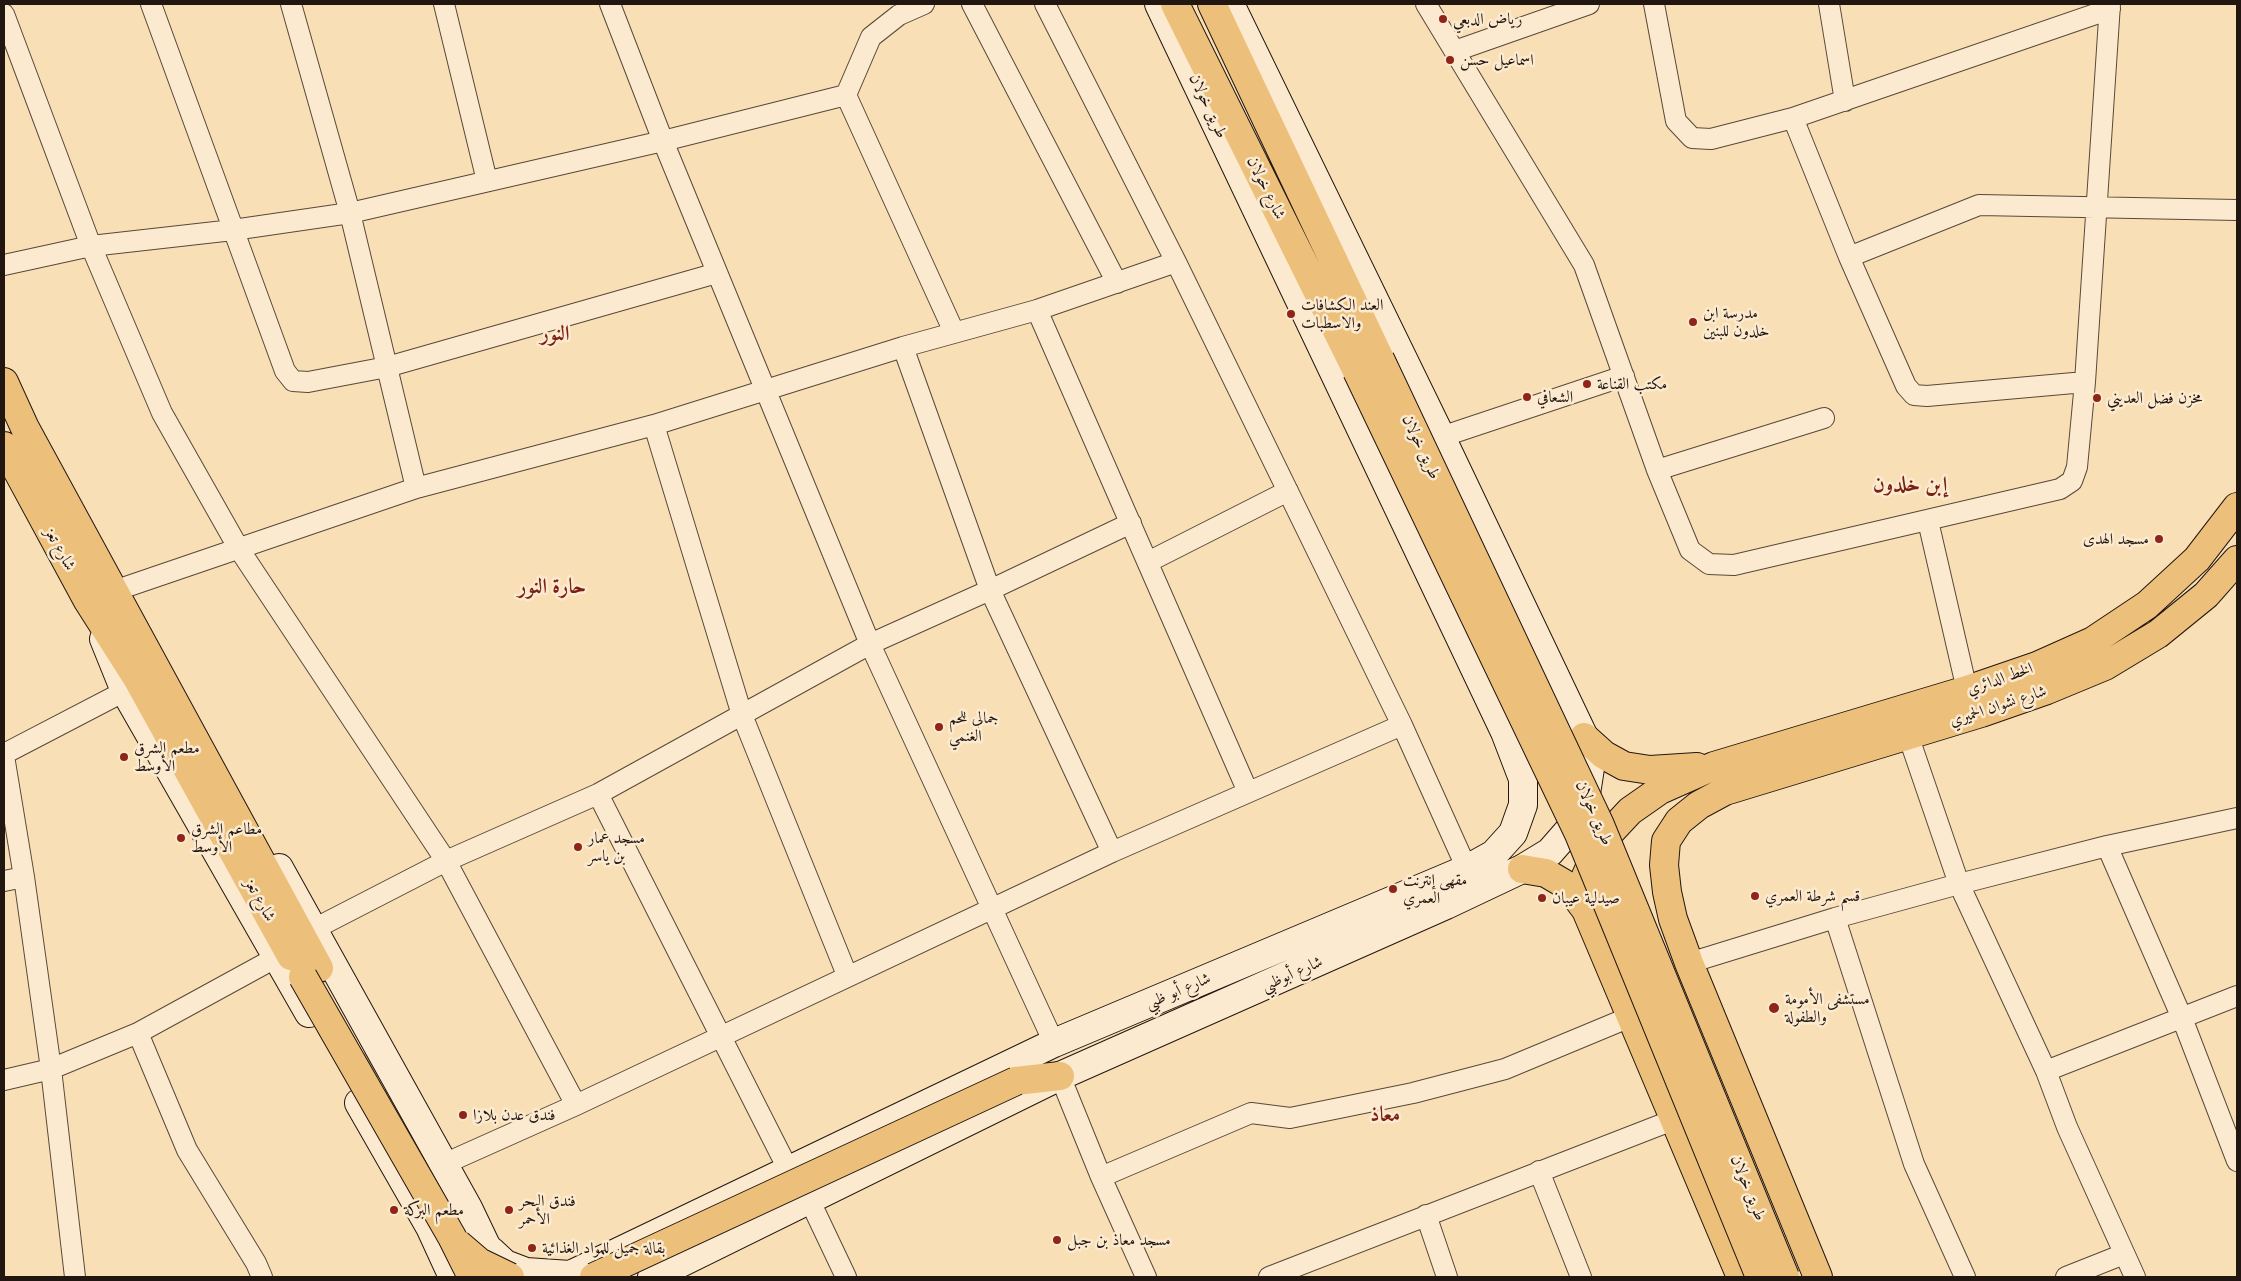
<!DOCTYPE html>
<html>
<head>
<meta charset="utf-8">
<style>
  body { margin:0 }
  #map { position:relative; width:2241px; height:1281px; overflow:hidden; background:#f9dfb5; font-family:"Libre Caslon Text",serif }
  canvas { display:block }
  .frame { position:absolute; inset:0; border:5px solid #221610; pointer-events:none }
</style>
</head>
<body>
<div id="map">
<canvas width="2241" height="1281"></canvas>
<div class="frame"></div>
</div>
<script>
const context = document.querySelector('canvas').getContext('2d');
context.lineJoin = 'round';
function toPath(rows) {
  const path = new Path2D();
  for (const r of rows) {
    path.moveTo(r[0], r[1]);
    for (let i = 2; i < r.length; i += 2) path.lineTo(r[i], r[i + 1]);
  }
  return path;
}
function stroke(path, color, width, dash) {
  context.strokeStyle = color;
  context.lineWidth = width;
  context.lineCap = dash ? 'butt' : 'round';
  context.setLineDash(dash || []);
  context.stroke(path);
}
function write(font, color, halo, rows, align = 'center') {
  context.font = font + ' "Libre Caslon Text",Amiri,serif';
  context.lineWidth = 5;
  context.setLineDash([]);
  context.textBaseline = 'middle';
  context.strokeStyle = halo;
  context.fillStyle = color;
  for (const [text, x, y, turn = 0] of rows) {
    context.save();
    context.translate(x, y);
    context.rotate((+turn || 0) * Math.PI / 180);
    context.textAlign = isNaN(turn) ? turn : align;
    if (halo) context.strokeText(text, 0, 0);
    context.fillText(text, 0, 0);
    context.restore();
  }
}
stroke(toPath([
  [366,1052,477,1256]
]), '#ceb794', 28, [28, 14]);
const street = toPath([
  [151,4,285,371,293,381,308,382,387,367,717,273],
  [291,4,350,213,416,488],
  [444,4,487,181],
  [610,4,663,141,870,644,1054,1043],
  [972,4,1117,283],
  [1045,4,1176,262,1402,725,1467,869],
  [1426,4,1584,265,1657,470,1690,550,1709,564,1734,565,2060,489,2072,481,2077,467,2085,382,2110,4],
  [1654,4,1676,121,1692,138,1711,139,1793,118,2110,9],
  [1829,4,1845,101],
  [4,14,91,246,162,413,239,549,446,861,576,1105],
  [1455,51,1589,4],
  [846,95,954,332],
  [1793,118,1849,257,1906,386,1914,395,1927,396,2085,382],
  [1849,257,1979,205,2237,210],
  [4,265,91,246,233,230,350,213,663,141,846,95,871,37,899,15,924,4],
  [1037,310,1248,792],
  [903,347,990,590,1112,852],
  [654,425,742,715,847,975],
  [1441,437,1624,376],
  [1657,470,1824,418],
  [1928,521,1967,690],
  [1148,562,1288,491],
  [114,591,416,488,654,425,903,347,1037,310,1176,262],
  [1908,735,1959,884,2046,1071,2067,1127,2135,1277],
  [4,754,125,691],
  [4,756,24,877,51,1069,75,1277],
  [598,794,788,1169],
  [2107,846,2182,1018,2237,1161],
  [4,881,24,877],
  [1835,918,1914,1164,1965,1277],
  [314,929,446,861,598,794,870,644,990,590,1131,523],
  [1689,963,1835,918,1959,884,2107,846,2237,818],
  [138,1033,187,1150,256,1263,262,1277],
  [2046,1071,2237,996],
  [1060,1076,1101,1177,1146,1277],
  [4,1080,51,1069,138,1033,277,957],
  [444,1164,576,1105,1112,852,1402,725],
  [1539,1171,1581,1277],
  [1101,1177,1251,1113,1290,1118,1413,1093,1505,1069,1630,1017],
  [809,1199,846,1277],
  [1426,1215,1447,1277],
  [1269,1277,1673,1120],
  [2066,1277,2124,1254]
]);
const secondary = toPath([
  [104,639,125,691,309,1013],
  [279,868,468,1208,501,1277],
  [359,1103,430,1227,453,1277],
  [491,1251,505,1264,526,1272,570,1275],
  [566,1277,1054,1043,1467,869,1494,854,1513,833,1523,805,1523,779,1505,732,1159,4],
  [652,1277,1060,1076,1446,905,1522,869,1550,852,1571,828,1585,800,1590,768,1584,737,1441,437,1230,4]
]);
const primary = toPath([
  [1175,4,1357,371],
  [1212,4,1380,359],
  [4,382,25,428,319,968],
  [4,446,88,601,137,678,291,956],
  [1584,737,1604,755,1624,766,1650,770,1697,767],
  [1522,869,1546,873,1568,886,1586,910,1741,1277],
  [1586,910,1586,876,1601,842,1630,811,1660,790,1714,766,1967,690,2037,666,2093,641,2147,605,2197,559,2237,507],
  [1016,1081,1060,1076],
  [1818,1277,1689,963,1673,919,1667,892,1664,865,1666,841,1679,821,1699,805,1725,791,1981,713,2047,690,2105,666,2158,634,2206,595,2237,560]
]);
stroke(street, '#584839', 22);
stroke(secondary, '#221610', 30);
stroke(primary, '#221610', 30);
stroke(street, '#fbeacf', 20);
stroke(secondary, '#fbeacf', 28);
stroke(primary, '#ecc07a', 28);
const primaryBridge = toPath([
  [1380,359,1600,825,1785,1277],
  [1357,371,1579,834,1760,1277],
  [303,977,452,1237,472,1277],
  [458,1244,479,1262,510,1277],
  [594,1277,1016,1081]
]);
stroke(primaryBridge, '#221610', 30, []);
stroke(primaryBridge, '#ecc07a', 28);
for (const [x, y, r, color] of [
  [1443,19,5,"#8f2418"],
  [1450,60,5,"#8f2418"],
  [1291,314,5,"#8f2418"],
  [1693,322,5,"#8f2418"],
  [1587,384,5,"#8f2418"],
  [1527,397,5,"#8f2418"],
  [2097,398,5,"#8f2418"],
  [2159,539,5,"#8f2418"],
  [939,727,5,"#8f2418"],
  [124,757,5,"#8f2418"],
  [181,838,5,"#8f2418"],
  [578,847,5,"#8f2418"],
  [1393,889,5,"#8f2418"],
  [1755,896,5,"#8f2418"],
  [1542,898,5,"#8f2418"],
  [1774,1008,6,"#8f2418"],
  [463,1115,5,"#8f2418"],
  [394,1210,5,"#8f2418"],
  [509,1210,5,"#8f2418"],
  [1057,1240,5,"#8f2418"],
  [532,1248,5,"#8f2418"]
]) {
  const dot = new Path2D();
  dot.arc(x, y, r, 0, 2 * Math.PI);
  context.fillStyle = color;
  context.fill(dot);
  stroke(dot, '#fbeacf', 2);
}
write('16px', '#221610', '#fbeacf', [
  ["رياض الدبعي",1453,19],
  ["اسماعيل حسن",1460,60],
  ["العند الكشافات",1301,305],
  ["والاسطبات",1301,323],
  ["مدرسة ابن",1703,313],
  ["خلدون للبنين",1703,331],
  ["مكتب القناعة",1597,384],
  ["الشعافي",1537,397],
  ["مخزن فضل العديني",2107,398],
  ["مسجد الهدى",2149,539,"right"],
  ["جمالي للحم",949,718],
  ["الغنمي",949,736],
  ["مطعم الشرق",134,748],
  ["الأوسط",134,766],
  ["مطاعم الشرق",191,829],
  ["الأوسط",191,847],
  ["مسجد عمار",588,838],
  ["بن ياسر",588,856],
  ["مقهى إنترنت",1403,880],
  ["العمري",1403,898],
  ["قسم شرطة العمري",1765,896],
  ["صيدلية عيبان",1552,898],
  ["مستشفى الأمومة",1785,999],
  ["والطفولة",1785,1017],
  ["فندق عدن بلازا",473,1115],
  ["فندق البحر",519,1201],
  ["الأحمر",519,1219],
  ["مطعم البركة",404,1210],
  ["مسجد معاذ بن جبل",1067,1240],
  ["بقالة جميل للمواد الغذائية",542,1248]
], 'left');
write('16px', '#221610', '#fbeacf', [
  ["طريق خولان",1208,106,65],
  ["شارع خولان",1266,188,64],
  ["طريق خولان",1421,447,65],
  ["شارع تعز",60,549,61],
  ["الخط الدائري",2000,679,-19],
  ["شارع نشوان الحميري",1998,706,-18],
  ["طريق خولان",1594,813,66],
  ["شارع تعز",260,900,61],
  ["شارع أبوظبي",1292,974,-24],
  ["شارع أبو ظبي",1178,991,-23],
  ["طريق خولان",1748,1188,68]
]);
write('bold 21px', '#7a1f14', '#fbeacf', [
  ["النور",555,334],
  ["إبن خلدون",1910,485],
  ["حارة النور",552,587],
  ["معاذ",1385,1115]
]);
</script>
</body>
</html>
